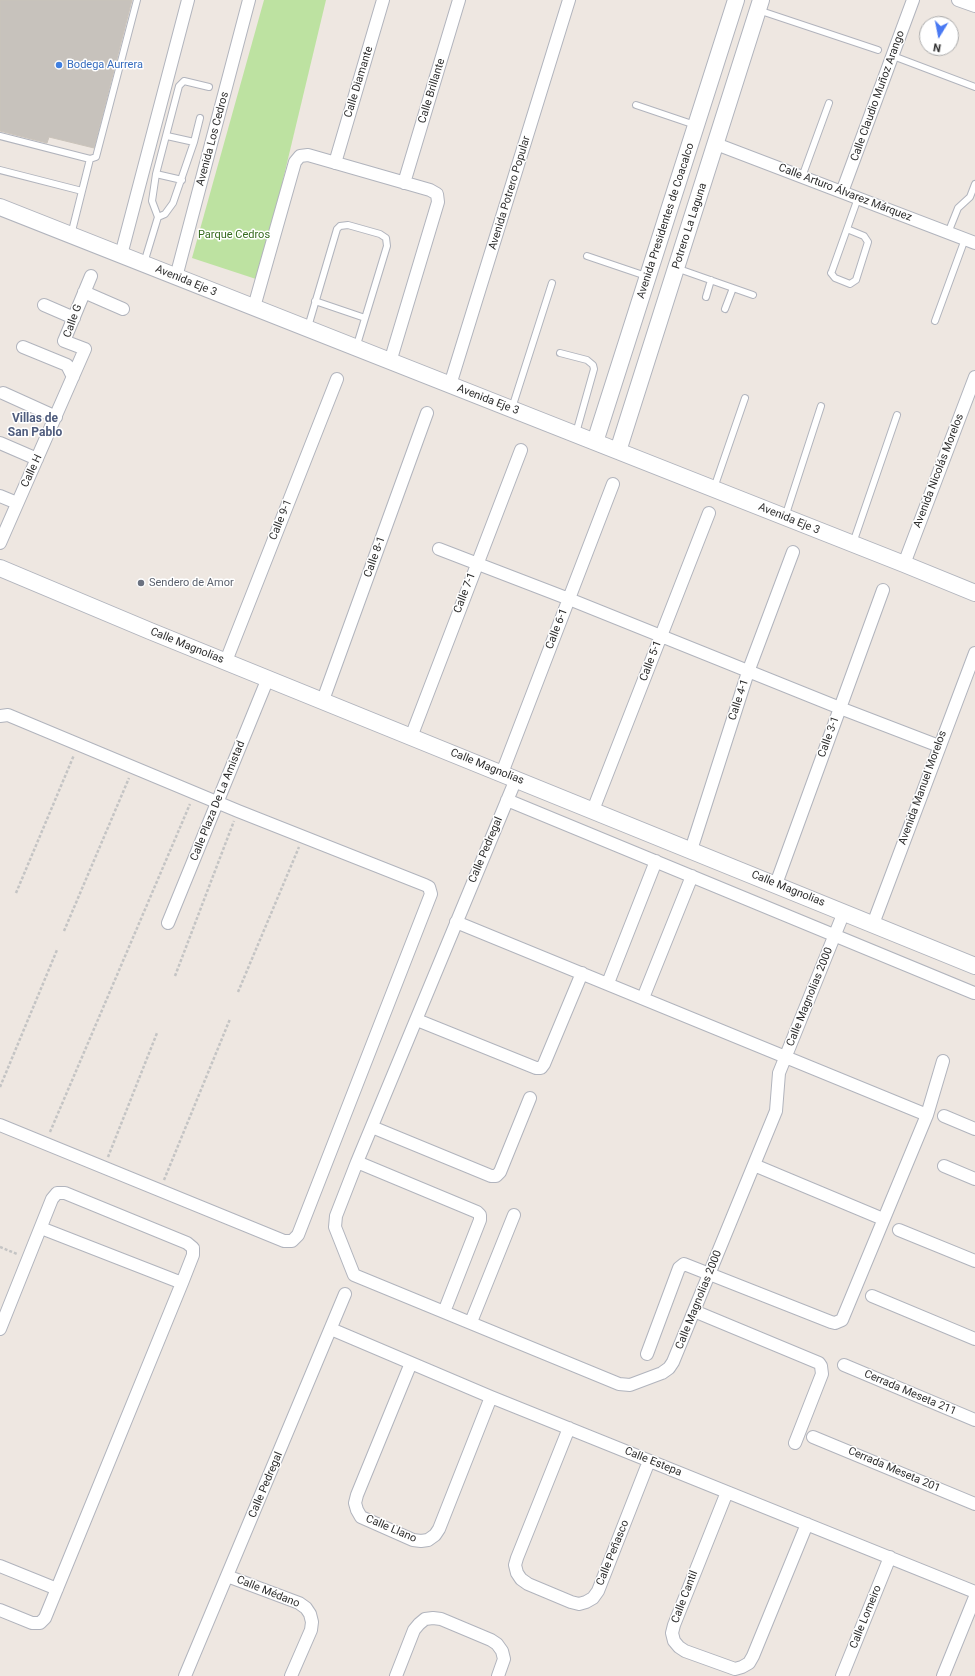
<!DOCTYPE html>
<html>
<head>
<meta charset="utf-8">
<style>
  body { margin:0 }
  #map { position:relative; width:975px; height:1676px; overflow:hidden; background:#eee7e1; font-family:Roboto,sans-serif }
  canvas { display:block }
  .north { position:absolute; left:919px; top:16px; width:40px; height:40px; box-sizing:border-box; background:#fff; border:1px solid #ababab; border-radius:50%; rotate:190deg; font-size:11px; font-weight:700; line-height:16px; text-align:center; color:#2e2e2e }
  .north::after { content:''; display:block; margin:auto; width:14px; height:18px; background:#4979f3; clip-path:polygon(50% 0,100% 100%,50% 72%,0 100%) }
</style>
</head>
<body>
<div id="map">
<canvas width="975" height="1676"></canvas>
<div class="north">N</div>
</div>
<script>
const context = document.querySelector('canvas').getContext('2d');
context.lineJoin = 'round';
function fill(path, color) {
  context.fillStyle = color;
  context.fill(path, 'evenodd');
}
function toPath(rows) {
  const path = new Path2D();
  for (const r of rows) {
    path.moveTo(r[0], r[1]);
    for (let i = 2; i < r.length; i += 2) path.lineTo(r[i], r[i + 1]);
  }
  return path;
}
function stroke(path, color, width, dash) {
  context.strokeStyle = color;
  context.lineWidth = width;
  context.lineCap = dash ? 'butt' : 'round';
  context.setLineDash(dash || []);
  context.stroke(path);
}
function write(font, color, halo, rows, align = 'center') {
  context.font = font + ' Roboto,sans-serif';
  context.lineWidth = 3;
  context.setLineDash([]);
  context.textBaseline = 'middle';
  context.strokeStyle = halo;
  context.fillStyle = color;
  for (const [text, x, y, turn = 0] of rows) {
    context.save();
    context.translate(x, y);
    context.rotate((+turn || 0) * Math.PI / 180);
    context.textAlign = isNaN(turn) ? turn : align;
    if (halo) context.strokeText(text, 0, 0);
    context.fillText(text, 0, 0);
    context.restore();
  }
}
fill(toPath([
  [264,0,326,0,259,280,192,258]
]), '#bde2a1');
const building = toPath([
  [0,0,132,0,94,148,49,137,47,143,0,131,0,0]
]);
fill(building, '#c7c2bc');
stroke(building, '#cac3ba', 1);
const lane = toPath([
  [758,10,878,50],
  [893,56,975,87],
  [636,105,695,125],
  [0,136,90,159,96,157,137,0],
  [167,136,194,142],
  [0,170,82,191],
  [156,174,182,180],
  [802,177,829,103],
  [158,217,165,214,173,203,194,142,200,118],
  [847,229,864,236,868,242,856,280,850,284,835,278,831,273,832,271,858,198],
  [948,233,958,208,970,197,975,184],
  [71,235,90,159],
  [587,256,646,276],
  [144,263,158,217,152,201,156,174,179,86,184,81,209,87],
  [676,268,753,295],
  [706,297,711,280],
  [315,301,365,318],
  [725,309,733,288],
  [935,321,965,239],
  [308,327,337,229,340,226,348,225,380,234,386,238,387,246,356,348],
  [560,353,587,360,593,365,594,369,576,433],
  [512,408,552,283],
  [714,488,745,398],
  [785,517,821,406],
  [853,543,897,415]
]);
const street = toPath([
  [958,0,975,6],
  [716,144,975,243],
  [335,163,383,0],
  [404,183,459,0],
  [842,192,913,0],
  [121,255,188,0],
  [176,277,249,0],
  [84,292,123,309],
  [44,305,74,318],
  [254,307,295,162,300,156,308,155,430,190,437,194,438,202,390,362],
  [23,347,67,365,73,377],
  [450,385,569,0],
  [3,393,56,417],
  [0,443,37,459],
  [0,496,17,503],
  [0,543,85,349,64,341,91,276],
  [439,549,569,599,840,708,939,746],
  [904,564,975,377],
  [226,661,337,379],
  [323,700,427,413],
  [0,716,8,715,238,811,425,885,429,887,431,894,298,1235,292,1241,284,1241,0,1125],
  [411,737,521,450],
  [502,773,613,484],
  [516,779,357,1162,336,1216,335,1227,354,1275,619,1384,630,1385,662,1373,669,1368,673,1362,776,1111,779,1073,844,912],
  [507,800,974,993],
  [593,810,709,513],
  [691,850,748,672,793,552],
  [776,884,883,590],
  [456,922,927,1115],
  [168,923,268,678],
  [873,924,975,653],
  [608,983,656,861],
  [643,998,692,876],
  [417,1020,536,1068,541,1068,544,1064,582,973],
  [944,1116,975,1129],
  [372,1127,491,1176,496,1176,500,1172,530,1098],
  [357,1162,477,1212,480,1215,480,1220,444,1312],
  [754,1165,883,1219],
  [944,1166,975,1179],
  [41,1228,182,1283],
  [899,1230,975,1261],
  [872,1296,975,1339],
  [694,1311,819,1363,821,1366,822,1374,795,1443],
  [471,1322,514,1215],
  [0,1329,52,1199,57,1193,65,1193,187,1243,193,1248,193,1255,182,1283,45,1618,40,1623,32,1623,0,1610],
  [331,1329,491,1397,975,1592],
  [647,1354,679,1268,684,1264,831,1322,835,1323,842,1320,927,1115,943,1061],
  [411,1363,357,1495,355,1503,357,1510,361,1517,413,1540,421,1541,428,1540,435,1535,439,1529,491,1397],
  [844,1365,975,1420],
  [569,1428,517,1558,515,1565,517,1573,521,1579,528,1584,571,1602,579,1604,586,1602,593,1598,598,1591,649,1461],
  [813,1437,975,1504],
  [727,1492,674,1625,672,1633,674,1641,679,1647,685,1651,735,1669,742,1667,749,1663,753,1656,807,1524],
  [0,1566,57,1589],
  [227,1576,299,1603,306,1608,310,1614,312,1622,311,1630,291,1676],
  [185,1676,345,1294],
  [396,1676,414,1630,419,1624,425,1619,433,1618,441,1619,491,1640,497,1644,502,1651,504,1659,498,1676],
  [842,1676,890,1557],
  [943,1676,975,1597]
]);
const secondary = toPath([
  [0,207,904,564,975,593],
  [595,442,736,0],
  [618,451,761,0],
  [0,568,150,631,975,966]
]);
stroke(lane, '#b1b4bd', 8);
stroke(street, '#b1b4bd', 14);
stroke(secondary, '#b1b4bd', 18);
stroke(toPath([
  [16,893,74,755],
  [64,931,129,778],
  [175,976,234,821],
  [238,992,299,847],
  [0,1087,57,950],
  [50,1132,190,804],
  [108,1157,157,1033],
  [164,1180,230,1019],
  [0,1247,17,1254]
]), '#c4c4c4', 2.5, [3, 2]);
stroke(lane, '#fff', 6);
stroke(street, '#fff', 12);
stroke(secondary, '#fff', 16);
for (const [x, y, r, color] of [
  [59,65,4,"#3f7fe0"],
  [141,583,4,"#6b7280"]
]) {
  const dot = new Path2D();
  dot.arc(x, y, r, 0, 2 * Math.PI);
  context.fillStyle = color;
  context.fill(dot);
  stroke(dot, '#fff', 1.5);
}
write('11px', '#366cbe', '#fff', [
  ["Bodega Aurrera",67,65]
], 'left');
write('11px', '#2e2e2e', '#fff', [
  ["Calle Diamante",359,82,-73],
  ["Calle Brillante",432,91,-73],
  ["Calle Claudio Muñoz Arango",878,96,-70],
  ["Avenida Los Cedros",213,139,-75],
  ["Avenida Potrero Popular",510,193,-73],
  ["Calle Arturo Álvarez Márquez",845,193,21],
  ["Avenida Presidentes de Coacalco",666,221,-72],
  ["Potrero La Laguna",690,226,-72],
  ["Avenida Eje 3",186,281,22],
  ["Calle G",73,321,-70],
  ["Avenida Eje 3",488,400,21],
  ["Calle H",32,471,-65],
  ["Avenida Nicolás Morelos",939,471,-69],
  ["Avenida Eje 3",789,519,22],
  ["Calle 9-1",281,520,-68],
  ["Calle 8-1",375,557,-70],
  ["Calle 7-1",465,593,-69],
  ["Calle 6-1",557,629,-69],
  ["Calle Magnolias",187,646,22],
  ["Calle 5-1",651,661,-69],
  ["Calle 4-1",739,700,-72],
  ["Calle 3-1",829,737,-70],
  ["Calle Magnolias",487,767,22],
  ["Avenida Manuel Morelos",923,788,-70],
  ["Calle Plaza De La Amistad",218,801,-68],
  ["Calle Pedregal",486,850,-67],
  ["Calle Magnolias",788,889,22],
  ["Calle Magnolias 2000",810,997,-68],
  ["Calle Magnolias 2000",699,1300,-68],
  ["Cerrada Meseta 211",910,1393,23],
  ["Calle Estepa",653,1462,22],
  ["Cerrada Meseta 201",894,1470,23],
  ["Calle Pedregal",266,1485,-67],
  ["Calle Llano",391,1529,23],
  ["Calle Peñasco",613,1553,-68],
  ["Calle Médano",268,1592,22],
  ["Calle Cantil",685,1597,-69],
  ["Calle Lomeiro",866,1617,-68]
]);
write('11px', '#356a1e', '#fff', [
  ["Parque Cedros",234,235]
]);
write('11px', '#5b616d', '#fff', [
  ["Sendero de Amor",149,583]
], 'left');
write('bold 12px', '#4f5c7d', '#fff', [
  ["Villas de",35,419],
  ["San Pablo",35,433]
]);
</script>
</body>
</html>
